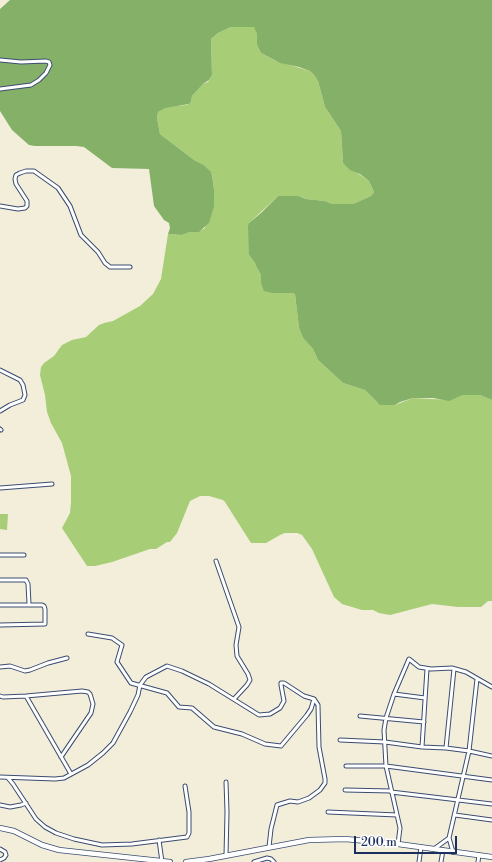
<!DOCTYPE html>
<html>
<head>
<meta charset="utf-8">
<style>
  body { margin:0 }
  #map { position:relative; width:492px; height:862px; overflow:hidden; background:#f2eeda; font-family:"Libre Bodoni",serif }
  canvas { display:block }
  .scale { position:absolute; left:354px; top:836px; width:103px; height:18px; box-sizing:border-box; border:2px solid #1b2f5e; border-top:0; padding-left:5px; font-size:12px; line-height:14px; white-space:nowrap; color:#1b2f5e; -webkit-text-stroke:3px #fff; paint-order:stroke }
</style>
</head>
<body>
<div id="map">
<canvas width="492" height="862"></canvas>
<div class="scale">200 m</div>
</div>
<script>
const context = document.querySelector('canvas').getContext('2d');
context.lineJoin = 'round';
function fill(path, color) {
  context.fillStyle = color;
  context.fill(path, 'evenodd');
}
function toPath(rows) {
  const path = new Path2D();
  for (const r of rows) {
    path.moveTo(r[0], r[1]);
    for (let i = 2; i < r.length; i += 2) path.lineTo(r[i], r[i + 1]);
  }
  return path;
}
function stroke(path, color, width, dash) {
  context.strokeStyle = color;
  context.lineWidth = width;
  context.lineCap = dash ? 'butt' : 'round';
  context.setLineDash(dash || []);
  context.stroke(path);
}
fill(toPath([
  [231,27,254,27,256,29,257,34,257,45,261,53,276,61,310,71,314,75,318,81,325,107,341,131,343,163,369,181,374,192,371,196,353,204,332,204,325,201,306,199,301,197,278,196,249,223,249,255,255,263,256,266,261,275,261,283,272,293,292,293,295,294,299,328,303,338,313,349,318,360,343,383,365,390,377,402,395,405,413,398,450,400,463,395,480,395,492,400,492,601,488,601,481,607,458,607,432,604,390,615,379,613,373,610,362,610,342,604,334,597,312,549,302,535,297,533,285,533,280,535,266,543,251,543,225,502,223,500,209,496,200,496,190,501,177,533,170,542,167,542,156,549,150,549,112,562,95,566,87,566,62,528,70,513,71,502,71,476,62,443,51,423,47,412,45,395,40,375,41,367,44,363,54,356,62,345,72,340,86,337,99,325,104,323,113,321,140,306,153,294,161,279,168,234,182,235,190,232,198,232,205,228,214,189,212,174,204,165,194,160,160,134,157,118,158,112,165,107,187,105,191,102,192,96,203,84,208,82,212,75,211,39,218,33],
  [0,514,8,514,7,530,0,529]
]), '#a7cd77');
fill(toPath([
  [10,0,492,0,492,400,480,395,463,395,449,401,433,398,413,398,400,402,395,405,380,405,365,390,343,383,318,360,313,349,303,338,299,328,295,294,292,293,272,293,264,291,261,283,261,275,256,266,255,263,249,255,248,226,249,223,261,213,278,196,298,196,306,199,325,201,332,204,353,204,371,196,374,192,369,181,360,174,350,170,343,163,341,131,325,107,318,81,314,75,310,71,299,67,280,63,261,53,257,45,257,34,254,27,231,27,218,33,211,39,212,75,209,80,203,84,192,96,191,102,189,104,165,108,158,112,157,118,160,134,194,160,204,165,211,172,212,175,214,189,214,206,209,223,199,232,190,232,182,235,168,234,170,228,169,223,164,220,154,206,149,169,112,168,84,147,76,146,35,146,29,145,12,130,0,111,0,9]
]), '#85b068');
const street = toPath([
  [0,60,21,62,46,61,49,62,50,65,46,73,39,80,31,85,0,89],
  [0,206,18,209,25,208,27,206,27,201,16,184,15,179,16,175,20,173,26,171,34,171,58,188,70,206,81,235,98,252,105,263,110,267,130,267],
  [0,370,20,380,23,385,25,395,23,400,10,405,0,411],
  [0,429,1,430],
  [0,488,52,484],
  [0,555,24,555],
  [216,561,239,627,236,645,237,656,248,674,250,680,247,685,234,699],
  [0,580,26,580,28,584,29,604],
  [0,605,42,605,44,606,45,609,45,624,0,625],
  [88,634,112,638,122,645,117,662,131,683,167,693,179,707,192,708,214,727,242,734,265,744,281,746,307,715,311,709,314,699],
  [0,667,10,666,25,671,30,670,48,663,67,658],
  [394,694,425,698],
  [0,696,3,697,26,696,82,691,88,692,90,694,93,704,91,713,61,757],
  [26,696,71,774],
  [360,716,424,722],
  [340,740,385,742,422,747,446,748,469,751,492,756],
  [422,747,427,669],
  [446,748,454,669],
  [346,766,386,766,492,780],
  [0,777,55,779,64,778,88,765,103,753,113,743,130,712,138,695,140,685,146,677,167,666,182,671,209,684,259,715,270,714,280,708,284,701,281,685,281,683,284,683,304,696,314,699,318,705,319,747,325,779,325,783,320,790,309,798,298,802,290,801,277,805,271,829,269,847],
  [8,778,13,784,36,819,45,827,56,833,74,839,102,845,132,844,187,837,189,833,189,812,185,786],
  [345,790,391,791],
  [391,792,492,804],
  [0,805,10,807,21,805,26,803],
  [328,812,397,815],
  [455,815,492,820],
  [449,838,469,751,477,679],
  [159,840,162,862],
  [398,844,400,828,386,766,384,730,386,718,394,694,409,659,419,667,431,669,452,668,466,672,492,687],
  [0,849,5,852,6,855,4,858,0,860],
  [434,849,449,838,453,852],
  [226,856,227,812,226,782],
  [254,862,267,858,271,859,274,862],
  [419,862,421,847],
  [441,862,443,850],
  [478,862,479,855]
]);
const secondary = toPath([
  [0,828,14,831,42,845,59,850,170,862],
  [186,862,209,859,309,840,345,839,398,844,492,857]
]);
stroke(street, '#3b4c71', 5);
stroke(secondary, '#3b4c71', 6);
stroke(street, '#fff', 3);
stroke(secondary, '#fff', 4.5);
</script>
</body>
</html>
